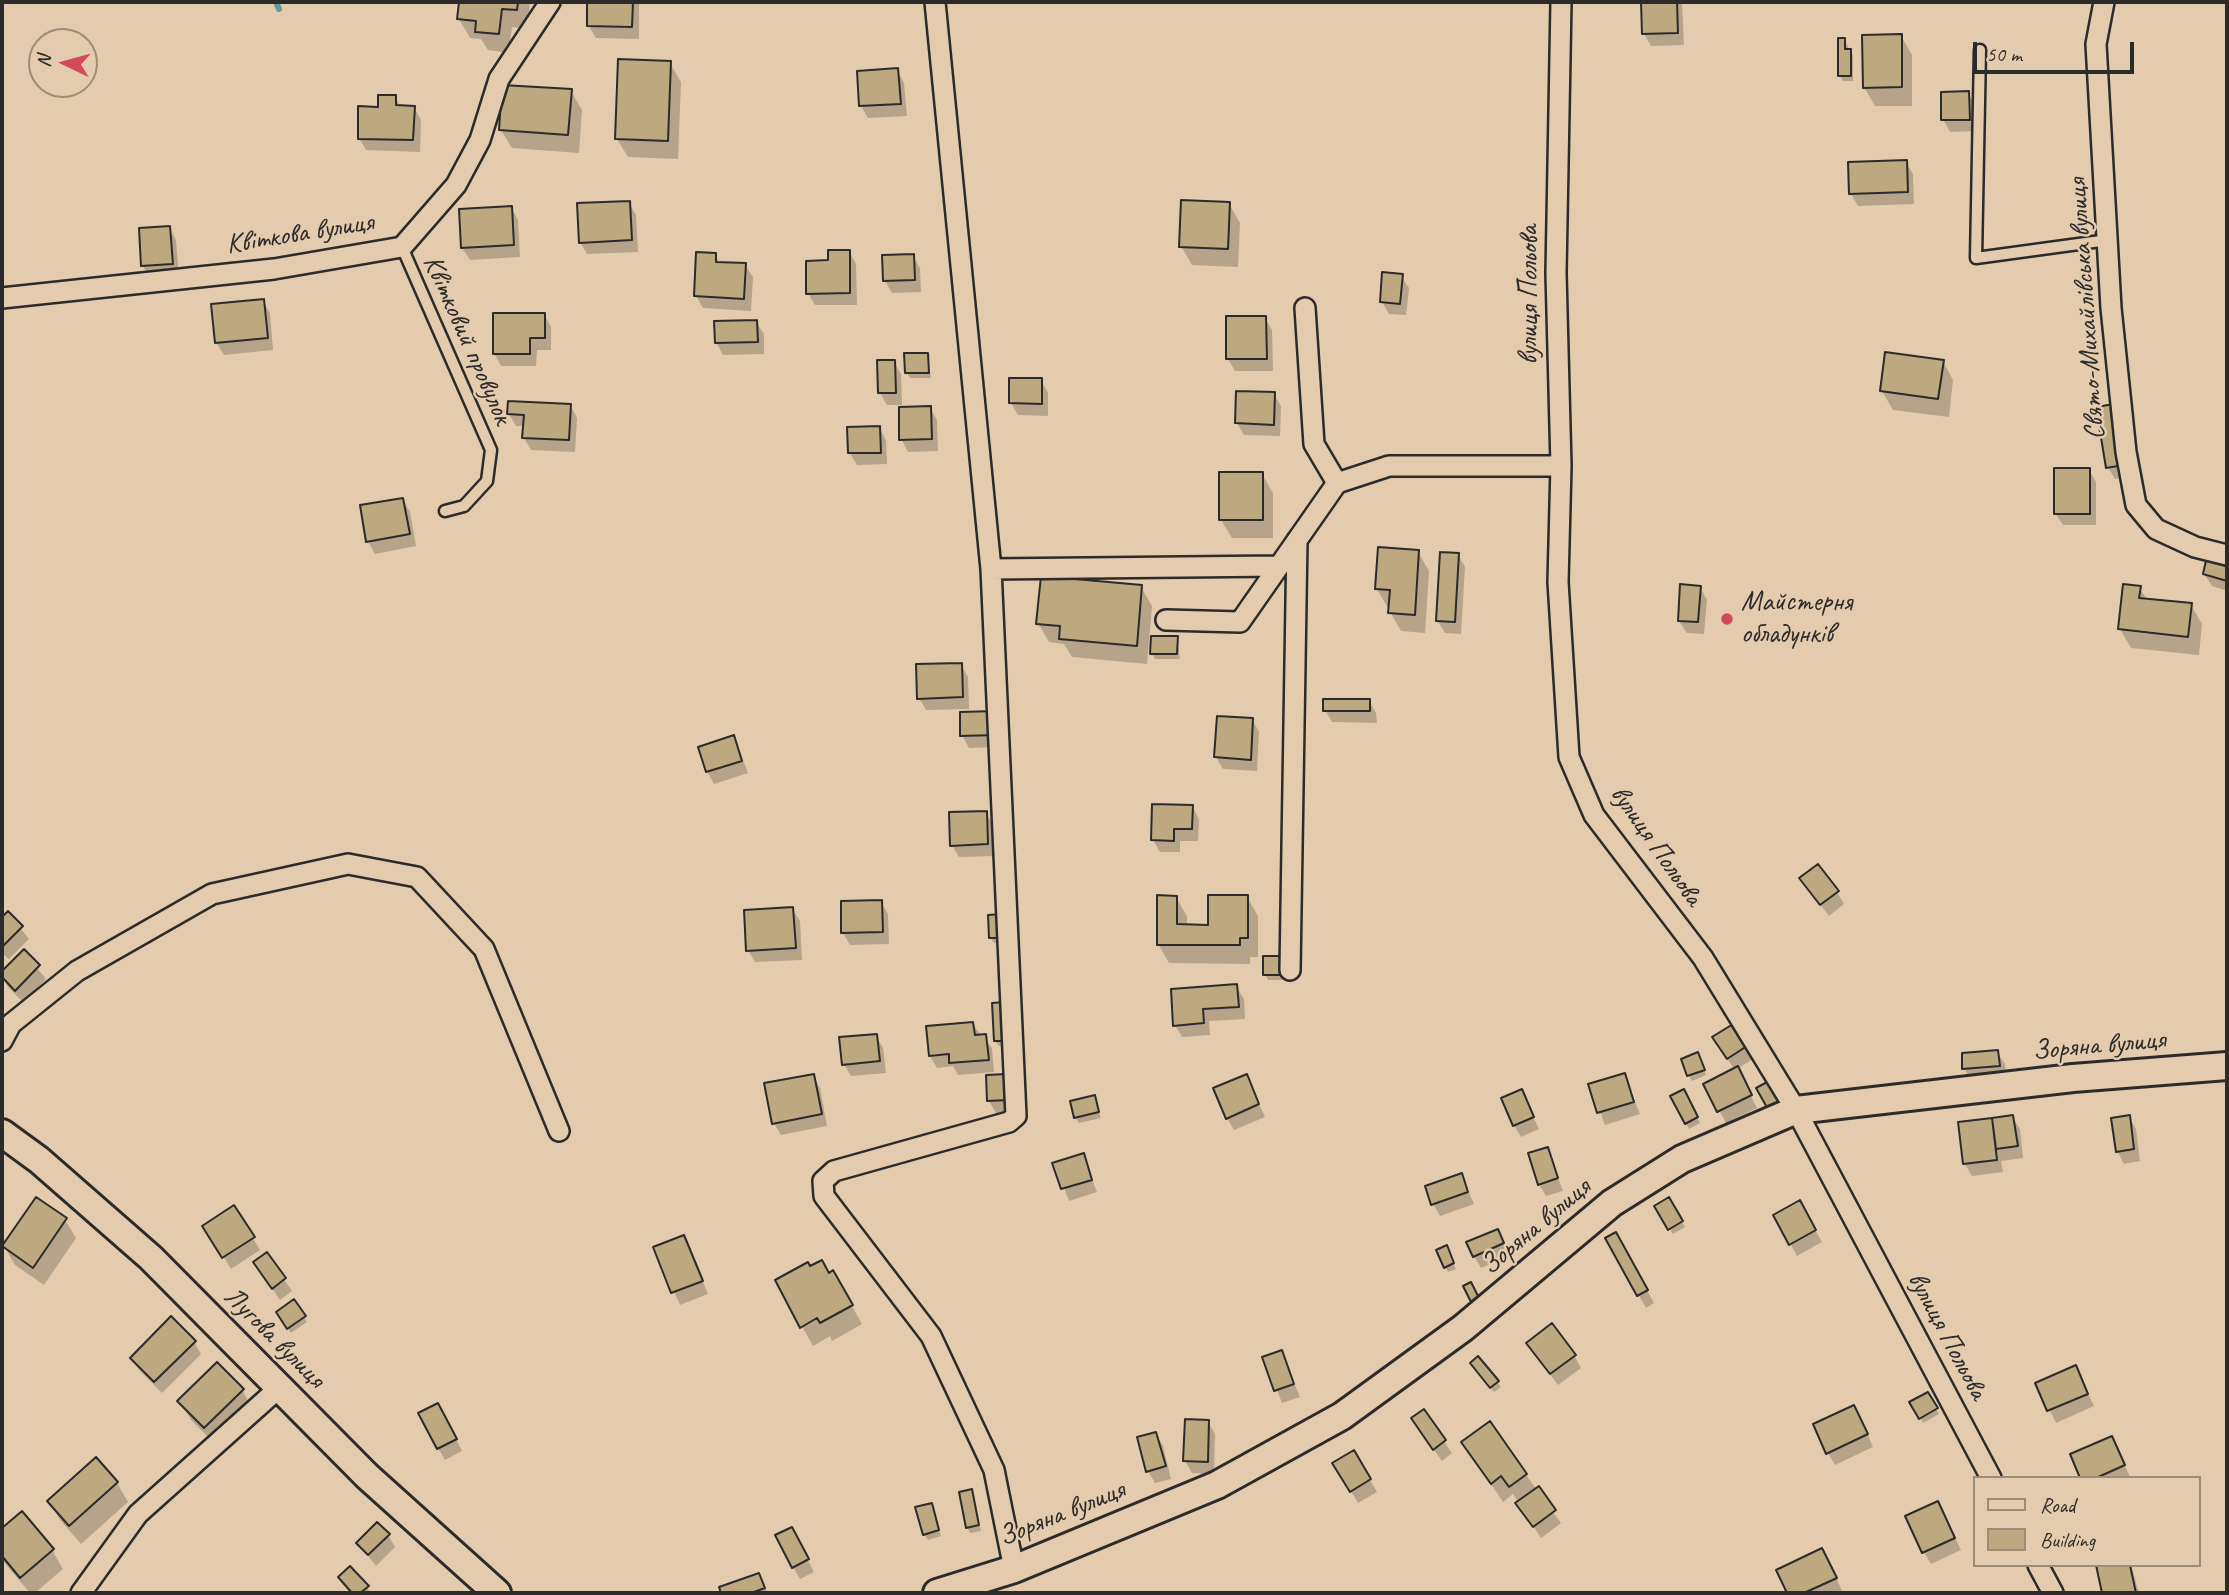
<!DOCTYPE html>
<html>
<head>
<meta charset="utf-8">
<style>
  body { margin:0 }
  #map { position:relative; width:2229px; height:1595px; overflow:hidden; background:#e5cbad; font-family:Caveat,sans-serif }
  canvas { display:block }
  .frame { position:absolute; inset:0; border:4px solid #2b2b2b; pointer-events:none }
  .legend { position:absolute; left:1973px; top:1476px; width:228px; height:91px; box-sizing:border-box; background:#e5cbad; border:2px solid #9b8b79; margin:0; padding:9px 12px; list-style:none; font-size:21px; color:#2b2b2b }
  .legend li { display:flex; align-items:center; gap:14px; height:35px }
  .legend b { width:35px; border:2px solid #9b8b79 }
  .north { position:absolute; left:28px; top:28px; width:70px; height:70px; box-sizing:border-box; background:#e5cbad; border:2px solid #9b8b79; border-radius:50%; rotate:275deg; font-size:19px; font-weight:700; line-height:28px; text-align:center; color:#2b2b2b }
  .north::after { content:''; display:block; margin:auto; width:24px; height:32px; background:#d1495b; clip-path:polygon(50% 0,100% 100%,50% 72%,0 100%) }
  .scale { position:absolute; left:1973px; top:42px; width:161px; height:32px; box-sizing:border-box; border:4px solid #2b2b2b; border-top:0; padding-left:9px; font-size:21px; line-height:24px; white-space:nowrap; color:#2b2b2b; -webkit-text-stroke:5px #e5cbad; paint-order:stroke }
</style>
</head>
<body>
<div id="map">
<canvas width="2229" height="1595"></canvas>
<div class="frame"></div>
<ul class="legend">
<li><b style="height:9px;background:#e5cbad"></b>Road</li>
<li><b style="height:19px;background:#bda880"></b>Building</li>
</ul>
<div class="north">N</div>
<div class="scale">50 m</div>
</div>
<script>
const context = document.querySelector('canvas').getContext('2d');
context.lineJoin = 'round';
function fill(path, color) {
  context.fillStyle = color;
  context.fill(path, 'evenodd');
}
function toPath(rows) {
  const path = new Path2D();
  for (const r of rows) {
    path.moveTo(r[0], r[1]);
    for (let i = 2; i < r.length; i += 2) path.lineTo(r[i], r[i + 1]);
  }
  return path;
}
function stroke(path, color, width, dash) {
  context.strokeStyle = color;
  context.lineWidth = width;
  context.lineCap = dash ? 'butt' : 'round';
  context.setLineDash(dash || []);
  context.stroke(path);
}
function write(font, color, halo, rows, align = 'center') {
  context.font = font + ' Caveat,sans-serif';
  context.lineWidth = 5;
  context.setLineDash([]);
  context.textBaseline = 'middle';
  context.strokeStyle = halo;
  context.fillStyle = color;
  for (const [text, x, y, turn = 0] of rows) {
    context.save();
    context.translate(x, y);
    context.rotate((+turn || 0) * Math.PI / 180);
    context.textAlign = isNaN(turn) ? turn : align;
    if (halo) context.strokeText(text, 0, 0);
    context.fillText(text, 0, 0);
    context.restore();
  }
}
fill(toPath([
  [461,2,530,2,527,29,512,27,509,53,488,50,481,39,470,38,459,19],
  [589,2,639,2,639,39,596,38,588,25],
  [717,2,761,2,761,4,718,3],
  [1642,2,1682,2,1684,45,1651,46,1644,34],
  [1901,36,1912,55,1912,106,1875,106,1864,87],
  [1844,39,1853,56,1853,81,1843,81,1840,76],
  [670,63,681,82,678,159,628,157,617,139],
  [897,70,904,83,907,116,868,118,861,106],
  [571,91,582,110,579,153,512,148,501,130],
  [1968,93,1975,105,1976,131,1950,132,1943,119],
  [395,97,401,107,414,107,421,120,420,152,366,150,359,138,379,108],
  [1906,162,1913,174,1914,204,1858,206,1851,194],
  [629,203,636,215,638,252,587,254,580,242],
  [1229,204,1240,223,1238,267,1192,265,1181,246],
  [511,208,518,220,520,257,470,260,462,248],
  [169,228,176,240,179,276,150,278,143,266],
  [849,251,856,264,857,305,815,305,808,293,830,262],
  [715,255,720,264,745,265,753,277,751,311,703,308,696,296],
  [913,256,920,268,921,292,892,293,885,281],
  [1401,276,1409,288,1406,315,1389,314,1382,302],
  [263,301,270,313,273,350,224,355,216,342],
  [544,314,551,327,551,350,537,350,536,366,501,366,494,353],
  [1265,318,1272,330,1273,371,1235,371,1228,359],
  [756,322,764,334,764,354,723,355,716,342],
  [927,355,931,378,910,378,907,373],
  [1943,361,1953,380,1949,417,1893,410,1882,391],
  [894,362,901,374,902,405,887,405,880,393],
  [1041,380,1048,393,1048,416,1018,415,1011,403],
  [1274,394,1281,406,1280,436,1244,435,1237,423],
  [570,405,577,418,575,452,531,450,524,438,525,426,516,426,509,414],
  [2113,406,2130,477,2115,479,2108,467],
  [930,408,937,420,938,451,908,452,901,439],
  [879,427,886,440,887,464,857,465,850,453],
  [2089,470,2096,482,2096,525,2063,525,2055,513],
  [1262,474,1273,493,1273,538,1232,538,1221,520],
  [403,500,410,512,416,546,375,554,368,541],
  [1418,552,1429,571,1425,633,1401,631,1377,589],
  [1458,555,1465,567,1461,634,1445,633,1438,621],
  [2227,563,2227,591,2212,586,2204,574],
  [1141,587,1152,606,1147,664,1072,657,1064,644,1049,642,1038,623],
  [1700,587,1707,600,1704,634,1687,633,1679,621],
  [2139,587,2147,600,2191,605,2202,624,2199,655,2131,648,2120,629],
  [1177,638,1180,659,1155,659,1152,653],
  [961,665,968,677,969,709,926,710,919,698],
  [1369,701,1376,713,1377,723,1332,722,1325,710],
  [994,713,1002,747,969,748,962,735],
  [1252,719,1259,732,1257,771,1223,769,1216,757],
  [734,737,748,773,714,784,707,771],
  [1192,806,1199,819,1198,841,1180,841,1180,852,1160,852,1153,840],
  [986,813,993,825,994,856,959,857,952,845],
  [1809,890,1837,892,1844,904,1829,916],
  [1176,897,1187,916,1187,926,1210,926,1247,897,1258,916,1258,957,1250,957,1250,964,1169,963,1158,944],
  [881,902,888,914,889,944,850,945,843,933],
  [792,909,800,921,802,960,755,962,748,950],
  [8,913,29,939,9,959,2,953,2,919],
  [990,916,1005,943,994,943,991,938],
  [24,952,46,979,23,1002,8,987,2,974],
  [1287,964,1286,980,1268,980,1265,974],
  [1236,986,1244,999,1245,1019,1209,1021,1210,1035,1182,1037,1175,1025],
  [1003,1004,1007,1046,999,1046,995,1041],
  [972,1024,992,1048,994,1072,958,1075,953,1066,937,1068,930,1056],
  [1732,1026,1753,1059,1737,1069,1757,1108,1726,1123,1706,1085,1735,1070,1721,1050],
  [876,1036,883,1048,886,1073,851,1076,844,1064],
  [1997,1052,2005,1064,2006,1078,1971,1080,1964,1068],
  [1700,1060,1706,1075,1692,1081,1689,1075],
  [1624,1075,1640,1114,1605,1125,1590,1085],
  [813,1076,820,1088,827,1126,781,1135,774,1123],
  [1246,1076,1265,1117,1234,1130,1227,1118],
  [1013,1088,1014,1112,996,1113,989,1101],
  [1521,1091,1539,1129,1521,1137,1514,1125],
  [1683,1091,1700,1123,1689,1129,1672,1096],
  [1094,1097,1101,1118,1079,1123,1075,1117],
  [2012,1117,2020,1129,2023,1158,2001,1161,2003,1172,1972,1176,1965,1164,1960,1124],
  [2129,1117,2136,1129,2140,1161,2124,1164,2117,1151],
  [1547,1149,1563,1191,1546,1196,1539,1184],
  [1083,1155,1097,1192,1069,1201,1055,1164],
  [1461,1175,1474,1204,1440,1216,1433,1204],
  [1669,1200,1685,1227,1673,1234,1657,1207],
  [1799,1202,1822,1242,1797,1256,1775,1215],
  [234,1207,260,1250,231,1269,212,1238],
  [65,1220,76,1238,44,1285,15,1265,4,1246],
  [1498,1231,1510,1256,1481,1268,1474,1256],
  [1616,1234,1654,1303,1646,1308,1607,1239],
  [684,1237,708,1294,680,1305,655,1248],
  [1449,1253,1456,1269,1448,1272,1445,1267],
  [267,1254,292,1291,280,1300,255,1263],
  [809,1269,829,1275,833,1273,862,1324,832,1341,830,1336,813,1346,777,1281],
  [294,1302,307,1322,291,1333,281,1318],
  [194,1342,201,1354,162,1393,139,1370,132,1358],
  [1528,1344,1574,1355,1581,1368,1558,1385],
  [1281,1352,1300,1397,1282,1403,1264,1358],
  [2076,1368,2094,1406,2056,1423,2037,1384],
  [1475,1369,1497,1382,1501,1387,1494,1392],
  [242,1390,253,1409,216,1445,191,1420,180,1401],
  [1928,1394,1939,1414,1923,1423,1912,1403],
  [1423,1411,1452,1453,1442,1461,1420,1431],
  [445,1417,462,1451,445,1460,438,1448],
  [1861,1419,1873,1447,1835,1465,1828,1453],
  [1208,1422,1215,1434,1214,1474,1192,1473,1185,1461],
  [1156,1434,1163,1446,1171,1479,1155,1483,1148,1471],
  [1463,1442,1526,1475,1561,1523,1541,1538,1513,1494,1503,1502],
  [2118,1450,2130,1477,2082,1478],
  [1354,1452,1377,1492,1358,1503,1335,1464],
  [96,1460,117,1483,128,1502,81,1544,60,1520,49,1501],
  [971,1491,981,1531,970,1533,967,1527],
  [1938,1503,1961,1550,1931,1564,1924,1552],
  [931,1505,941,1536,928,1540,924,1534],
  [22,1514,52,1550,63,1569,35,1593,30,1593,2,1560,2,1531],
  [388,1535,395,1547,376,1566,358,1543],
  [798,1541,814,1572,800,1579,793,1567],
  [1829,1562,1842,1591,1837,1593,1789,1593,1778,1571],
  [2131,1565,2139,1593,2104,1593,2098,1566],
  [758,1575,768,1593,723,1593,721,1588],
  [343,1583,367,1587,370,1592,352,1593]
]), '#0003');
stroke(toPath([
  [276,2,279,9]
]), '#66979d', 6);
const building = toPath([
  [459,2,518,2,517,10,502,9,499,34,475,32,476,21,457,19,459,2],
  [587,2,633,2,632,27,587,26,587,2],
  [1641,2,1677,2,1678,33,1642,34,1641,2],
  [1902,34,1902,87,1863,88,1862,35,1902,34],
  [1838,38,1845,38,1845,49,1851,49,1851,76,1838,76,1838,38],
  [618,59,671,61,668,141,615,139,618,59],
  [898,68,901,104,859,106,857,71,898,68],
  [502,85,572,89,568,135,499,130,502,85],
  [1969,91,1970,120,1941,120,1941,92,1969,91],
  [378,95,396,95,396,105,415,106,413,140,358,139,358,106,378,107,378,95],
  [1907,160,1908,192,1849,194,1848,162,1907,160],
  [1181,200,1230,202,1228,249,1179,247,1181,200],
  [630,201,632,240,579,243,577,203,630,201],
  [512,206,514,245,461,248,459,209,512,206],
  [170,226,173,264,141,266,139,228,170,226],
  [828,250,850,250,850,293,806,294,806,261,828,260,828,250],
  [696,252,716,253,716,262,746,263,744,299,694,296,696,252],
  [914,254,915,280,883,281,882,255,914,254],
  [1382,272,1403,274,1400,304,1380,302,1382,272],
  [264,299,268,338,215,343,211,304,264,299],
  [493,313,545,313,545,338,530,338,530,354,493,354,493,313],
  [1226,316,1266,316,1267,359,1226,359,1226,316],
  [757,320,758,342,715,343,714,321,757,320],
  [1885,352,1944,360,1938,399,1880,391,1885,352],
  [904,353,928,353,929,373,905,373,904,353],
  [877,360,895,360,896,393,878,393,877,360],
  [1009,378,1042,378,1042,404,1009,403,1009,378],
  [1236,391,1275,392,1274,425,1235,423,1236,391],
  [508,401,571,404,569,440,522,438,524,415,507,414,508,401],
  [2114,404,2124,465,2106,468,2096,407,2114,404],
  [931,406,932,439,899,440,899,407,931,406],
  [880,426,881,453,848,453,847,427,880,426],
  [2054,468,2090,468,2090,514,2054,514,2054,468],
  [1219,472,1263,472,1263,520,1219,520,1219,472],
  [403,498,410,534,366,542,360,505,403,498],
  [1378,547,1419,550,1415,615,1388,613,1390,590,1375,589,1378,547],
  [1440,552,1459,553,1455,622,1436,621,1440,552],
  [2207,556,2227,561,2227,581,2203,574,2207,556],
  [1041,576,1142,585,1137,646,1059,639,1060,626,1036,624,1041,576],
  [1680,584,1701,586,1698,622,1678,621,1680,584],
  [2123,584,2141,586,2139,598,2192,603,2188,637,2118,629,2123,584],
  [1151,636,1178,636,1177,654,1150,654,1151,636],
  [962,663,963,697,917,699,916,664,962,663],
  [1323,699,1370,699,1370,711,1323,711,1323,699],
  [995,711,996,735,960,736,960,712,995,711],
  [1217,716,1253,718,1251,760,1214,757,1217,716],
  [734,735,742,761,706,772,698,747,734,735],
  [1152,804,1193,805,1192,829,1174,829,1174,841,1151,840,1152,804],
  [987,811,988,844,950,846,949,812,987,811],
  [1818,864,1839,891,1820,905,1799,878,1818,864],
  [1157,895,1177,896,1177,924,1208,925,1208,895,1248,895,1248,938,1240,938,1240,945,1157,945,1157,895],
  [882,900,883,932,841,933,841,901,882,900],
  [793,907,796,948,746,951,744,910,793,907],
  [8,911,23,926,2,947,2,917,8,911],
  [1002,914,1003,938,989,938,988,915,1002,914],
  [24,949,40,965,15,991,2,977,2,971,24,949],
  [1263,956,1284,956,1284,975,1263,975,1263,956],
  [1237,984,1239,1007,1203,1009,1204,1023,1173,1026,1171,989,1237,984],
  [1004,1002,1005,1041,994,1041,992,1003,1004,1002],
  [973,1022,975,1035,986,1034,989,1060,949,1063,949,1054,929,1056,926,1026,973,1022],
  [1733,1024,1747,1046,1727,1059,1712,1037,1733,1024],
  [877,1034,880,1061,842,1065,839,1037,877,1034],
  [1998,1050,2000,1066,1962,1069,1962,1053,1998,1050],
  [1698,1052,1705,1070,1687,1076,1681,1059,1698,1052],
  [1738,1066,1752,1095,1717,1112,1703,1084,1738,1066],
  [1625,1073,1634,1102,1597,1113,1588,1084,1625,1073],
  [814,1074,822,1114,772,1124,764,1083,814,1074],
  [1007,1074,1008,1100,987,1101,986,1075,1007,1074],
  [1247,1074,1259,1104,1226,1119,1213,1088,1247,1074],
  [1769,1081,1781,1103,1769,1111,1756,1088,1769,1081],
  [1522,1089,1534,1117,1513,1126,1501,1098,1522,1089],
  [1684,1089,1698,1117,1685,1124,1670,1096,1684,1089],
  [1095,1095,1099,1112,1074,1118,1070,1101,1095,1095],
  [2013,1115,2018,1146,1996,1149,1992,1118,2013,1115],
  [2130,1115,2134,1149,2116,1152,2111,1118,2130,1115],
  [1992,1118,1997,1160,1963,1164,1958,1122,1992,1118],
  [1548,1147,1558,1178,1538,1185,1528,1153,1548,1147],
  [1084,1153,1092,1180,1061,1189,1052,1163,1084,1153],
  [1462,1173,1468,1192,1431,1205,1425,1186,1462,1173],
  [36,1197,67,1218,33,1268,2,1246,36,1197],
  [1669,1197,1683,1221,1668,1230,1654,1206,1669,1197],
  [1800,1200,1816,1230,1789,1245,1773,1215,1800,1200],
  [234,1205,255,1237,222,1258,202,1226,234,1205],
  [1498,1229,1504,1243,1473,1257,1466,1242,1498,1229],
  [1616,1232,1648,1290,1637,1296,1605,1238,1616,1232],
  [684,1235,703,1281,671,1293,653,1247,684,1235],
  [1447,1245,1454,1263,1444,1268,1436,1250,1447,1245],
  [267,1252,286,1278,272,1289,253,1262,267,1252],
  [822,1260,829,1273,833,1270,853,1305,820,1323,817,1318,800,1328,775,1280,808,1262,810,1266,822,1260],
  [1471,1282,1479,1298,1471,1302,1463,1286,1471,1282],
  [294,1299,306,1316,287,1329,276,1312,294,1299],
  [171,1316,196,1341,154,1382,130,1358,171,1316],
  [1552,1323,1576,1355,1550,1374,1526,1343,1552,1323],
  [1282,1350,1294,1384,1274,1391,1262,1357,1282,1350],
  [1478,1356,1499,1381,1490,1388,1470,1363,1478,1356],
  [217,1362,244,1389,204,1428,177,1401,217,1362],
  [2076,1365,2088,1394,2047,1411,2035,1383,2076,1365],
  [1928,1392,1938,1408,1919,1419,1909,1402,1928,1392],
  [438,1403,457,1439,437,1449,418,1413,438,1403],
  [1854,1405,1868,1434,1826,1454,1813,1424,1854,1405],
  [1424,1409,1446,1440,1433,1450,1411,1418,1424,1409],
  [1185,1419,1209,1420,1208,1462,1183,1461,1185,1419],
  [1490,1421,1527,1474,1509,1487,1501,1476,1491,1484,1461,1442,1490,1421],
  [1156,1432,1166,1466,1146,1472,1137,1437,1156,1432],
  [2112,1436,2125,1465,2096,1478,2080,1478,2070,1454,2112,1436],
  [1354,1450,1371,1479,1350,1492,1332,1463,1354,1450],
  [96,1457,118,1482,69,1526,47,1501,96,1457],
  [1539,1486,1556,1510,1533,1527,1515,1503,1539,1486],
  [972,1489,979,1525,966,1528,959,1492,972,1489],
  [1938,1501,1955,1538,1922,1553,1905,1516,1938,1501],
  [932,1503,939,1530,923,1535,915,1507,932,1503],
  [22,1511,54,1549,20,1578,2,1556,2,1528,22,1511],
  [377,1522,390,1534,368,1555,356,1543,377,1522],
  [792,1527,809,1559,792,1568,775,1535,792,1527],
  [1822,1548,1837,1578,1804,1593,1787,1593,1776,1570,1822,1548],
  [2096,1565,2130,1565,2136,1593,2102,1593,2096,1565],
  [350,1566,369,1586,360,1593,352,1593,338,1577,350,1566],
  [759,1573,765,1588,751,1593,721,1593,719,1587,759,1573]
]);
fill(building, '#bda880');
stroke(building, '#2b2b2b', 2);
const lane = toPath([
  [1980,50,1976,258,2108,240],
  [402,247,491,450,487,481,464,506,445,511]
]);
const street = toPath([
  [935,2,991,569,1016,1116,1009,1122,834,1171,823,1181,824,1196,931,1336,994,1470,1014,1569],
  [1561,2,1556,273,1561,466,1558,582,1569,757,1594,815,1703,958,1796,1110,1991,1478],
  [2104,2,2096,44,2111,308,2126,452,2136,505,2156,529,2195,547,2227,555],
  [2,298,274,269,402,247,456,185,480,140,499,79,550,2],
  [1305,308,1314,444,1337,483],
  [991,569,1279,566],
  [1166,620,1240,622,1337,483,1389,466,1561,466],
  [1290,970,1297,540],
  [2,1041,11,1024,77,971,212,894,348,864,417,877,484,949,559,1131],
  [2038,1565,2053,1593],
  [81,1593,138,1514,279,1388]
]);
const secondary = toPath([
  [2,1133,39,1160,151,1258,367,1476,497,1593],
  [937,1593,1014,1569,1217,1485,1342,1416,1463,1328,1612,1203,1682,1159,1796,1110,2073,1078,2227,1066]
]);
stroke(lane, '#2b2b2b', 15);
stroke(street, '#2b2b2b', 24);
stroke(secondary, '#2b2b2b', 32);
stroke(lane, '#e5cbad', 10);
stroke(street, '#e5cbad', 19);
stroke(secondary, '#e5cbad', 26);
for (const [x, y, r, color] of [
  [1727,619,7,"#d1495b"]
]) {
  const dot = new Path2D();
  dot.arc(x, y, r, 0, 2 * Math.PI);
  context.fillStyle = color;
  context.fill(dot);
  stroke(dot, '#e5cbad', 2.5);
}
write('28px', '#2b2b2b', '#e5cbad', [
  ["Квіткова вулиця",300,234,-9],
  ["вулиця Польова",1530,295,-90],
  ["Свято-Михайлівська вулиця",2087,309,-94],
  ["Квітковий провулок",467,340,66],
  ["вулиця Польова",1656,846,55],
  ["Зоряна вулиця",2099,1046,-5],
  ["Зоряна вулиця",1536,1227,-40],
  ["вулиця Польова",1947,1336,62],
  ["Лугова вулиця",274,1338,45],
  ["Зоряна вулиця",1062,1514,-22]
]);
write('28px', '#2b2b2b', '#e5cbad', [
  ["Майстерня",1741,603],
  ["обладунків",1741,635]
], 'left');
</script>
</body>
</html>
